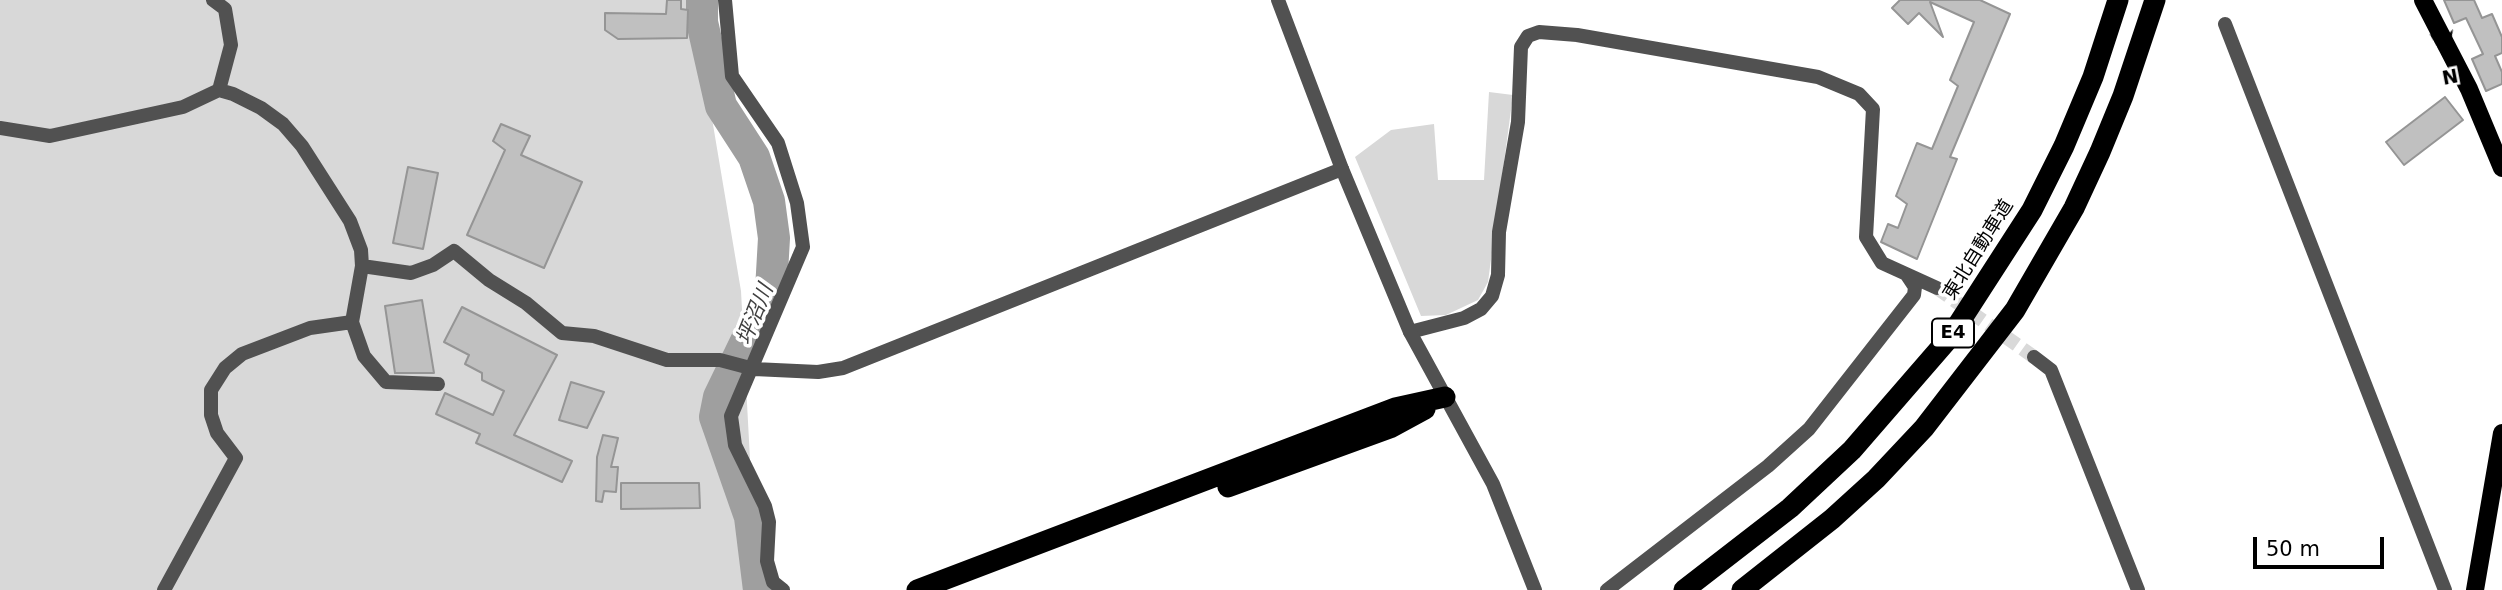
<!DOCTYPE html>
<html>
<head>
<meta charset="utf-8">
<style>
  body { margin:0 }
  #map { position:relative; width:2502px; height:590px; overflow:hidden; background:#fff; font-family:"DejaVu Sans",sans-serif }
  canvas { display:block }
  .north { position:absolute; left:2411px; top:21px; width:70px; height:70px; -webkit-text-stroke:5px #fff; paint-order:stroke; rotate:169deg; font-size:19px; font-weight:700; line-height:28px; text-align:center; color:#000 }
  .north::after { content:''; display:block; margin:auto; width:24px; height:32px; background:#000; clip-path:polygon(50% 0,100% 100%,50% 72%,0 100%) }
  .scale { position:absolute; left:2253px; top:537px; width:131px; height:32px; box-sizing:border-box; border:4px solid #000; border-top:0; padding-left:9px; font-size:21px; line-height:24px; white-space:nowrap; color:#000; -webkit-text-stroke:5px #fff; paint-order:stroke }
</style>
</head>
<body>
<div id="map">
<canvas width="2502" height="590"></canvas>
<div class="north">N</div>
<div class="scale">50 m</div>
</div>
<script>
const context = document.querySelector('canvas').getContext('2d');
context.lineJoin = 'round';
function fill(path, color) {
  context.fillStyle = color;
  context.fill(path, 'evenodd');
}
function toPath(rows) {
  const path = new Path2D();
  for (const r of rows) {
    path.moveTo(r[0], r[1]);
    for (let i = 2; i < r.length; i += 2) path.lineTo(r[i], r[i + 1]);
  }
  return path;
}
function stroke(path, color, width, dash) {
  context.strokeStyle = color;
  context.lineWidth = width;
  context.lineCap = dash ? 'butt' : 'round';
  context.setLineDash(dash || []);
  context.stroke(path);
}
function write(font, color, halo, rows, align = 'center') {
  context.font = font + ' "DejaVu Sans","Noto Sans JP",sans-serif';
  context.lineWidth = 7;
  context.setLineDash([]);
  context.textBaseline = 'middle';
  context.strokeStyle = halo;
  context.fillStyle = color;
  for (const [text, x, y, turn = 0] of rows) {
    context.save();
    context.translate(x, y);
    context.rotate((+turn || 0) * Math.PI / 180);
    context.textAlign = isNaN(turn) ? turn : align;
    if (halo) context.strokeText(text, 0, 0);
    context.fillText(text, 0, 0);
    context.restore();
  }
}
fill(toPath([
  [0,0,688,0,705,77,741,291,757,590,0,590],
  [1489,92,1513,95,1488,282,1478,300,1446,315,1421,316,1355,157,1391,130,1434,124,1438,180,1484,180]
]), '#d8d8d8');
stroke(toPath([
  [702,0,702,22,721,106,754,157,769,201,774,238,771,290,719,397,715,417,750,517,759,590]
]), '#9f9f9f', 32);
const building = toPath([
  [667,0,681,0,681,9,688,10,687,38,618,39,605,30,605,13,666,14,667,0],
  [1900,0,1980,0,2010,14,1950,157,1957,159,1917,259,1881,242,1888,224,1898,228,1907,204,1896,196,1917,143,1932,149,1958,86,1950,80,1974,22,1930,2,1943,37,1919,13,1908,24,1892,8,1900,0],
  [2444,0,2474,0,2482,18,2492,14,2502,37,2502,53,2495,56,2502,72,2502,84,2486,91,2472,59,2483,54,2466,18,2454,23,2444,0],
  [2445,97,2463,120,2404,165,2386,142,2445,97],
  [501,124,530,136,521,155,582,182,544,268,467,235,505,150,493,141,501,124],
  [408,167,438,173,423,249,393,243,408,167],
  [422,300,434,373,395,373,385,306,422,300],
  [462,307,557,355,514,435,572,461,562,482,476,443,480,434,436,414,445,393,493,415,504,391,482,380,482,373,465,364,469,355,444,342,462,307],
  [571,382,604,392,587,428,559,420,571,382],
  [603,435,618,438,611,467,618,467,616,492,604,491,602,502,596,501,597,457,603,435],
  [621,483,699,483,700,508,621,509,621,483]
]);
fill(building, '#c0c0c0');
stroke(building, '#959595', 2);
stroke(toPath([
  [1937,288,2034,357]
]), '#d9d9d9', 14, [14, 7]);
stroke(toPath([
  [213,0,225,9,231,45,219,90],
  [725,0,732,76,778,143,797,203,803,247,731,416,735,445,765,506,769,522,767,561,773,582,783,590],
  [2225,24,2445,590],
  [0,128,50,136,183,107,219,90,233,94,261,108,283,124,302,146,350,221,361,250,362,266,411,273,433,265,454,251,489,280,526,303,562,333,594,336,667,360,720,360,754,369,818,372,843,368,1342,169],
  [352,322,364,356,386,382,438,384],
  [1410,332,1464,318,1481,309,1492,296,1498,275,1499,232,1518,122,1521,47,1528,36,1539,32,1577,35,1818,77,1859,94,1873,109,1866,237,1882,263,1937,288],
  [2034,357,2051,370,2138,590],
  [164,590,236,458,217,433,211,415,211,390,225,368,242,354,310,328,352,322,362,266],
  [1607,590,1768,466,1809,429,1914,295,1915,287,1907,275]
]), '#515151', 14);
stroke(toPath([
  [1278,0,1342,169,1410,332,1493,484,1535,590]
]), '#515151', 14);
stroke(toPath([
  [2423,0,2469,89,2502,168],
  [2475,590,2502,433]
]), '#000', 18);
stroke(toPath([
  [1228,487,1390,428,1425,409],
  [917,590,1395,408,1445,397],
  [1684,590,1790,508,1852,450,1950,337,2032,210,2064,146,2093,77,2118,0],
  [1742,590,1832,519,1876,479,1924,428,2015,310,2074,208,2100,152,2123,96,2155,0]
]), '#000', 21);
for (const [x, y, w] of [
  [1953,333,42]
]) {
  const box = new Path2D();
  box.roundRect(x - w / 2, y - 14.5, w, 29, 5);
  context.fillStyle = '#fff';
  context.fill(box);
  stroke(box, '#000', 2);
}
write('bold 18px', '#000', null, [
  ["E4",1953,333]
]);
write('19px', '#000', '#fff', [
  ["東北自動車道",1979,250,-58]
]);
write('italic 21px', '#404040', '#fff', [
  ["坪沼川",756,315,-68]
]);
</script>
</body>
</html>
